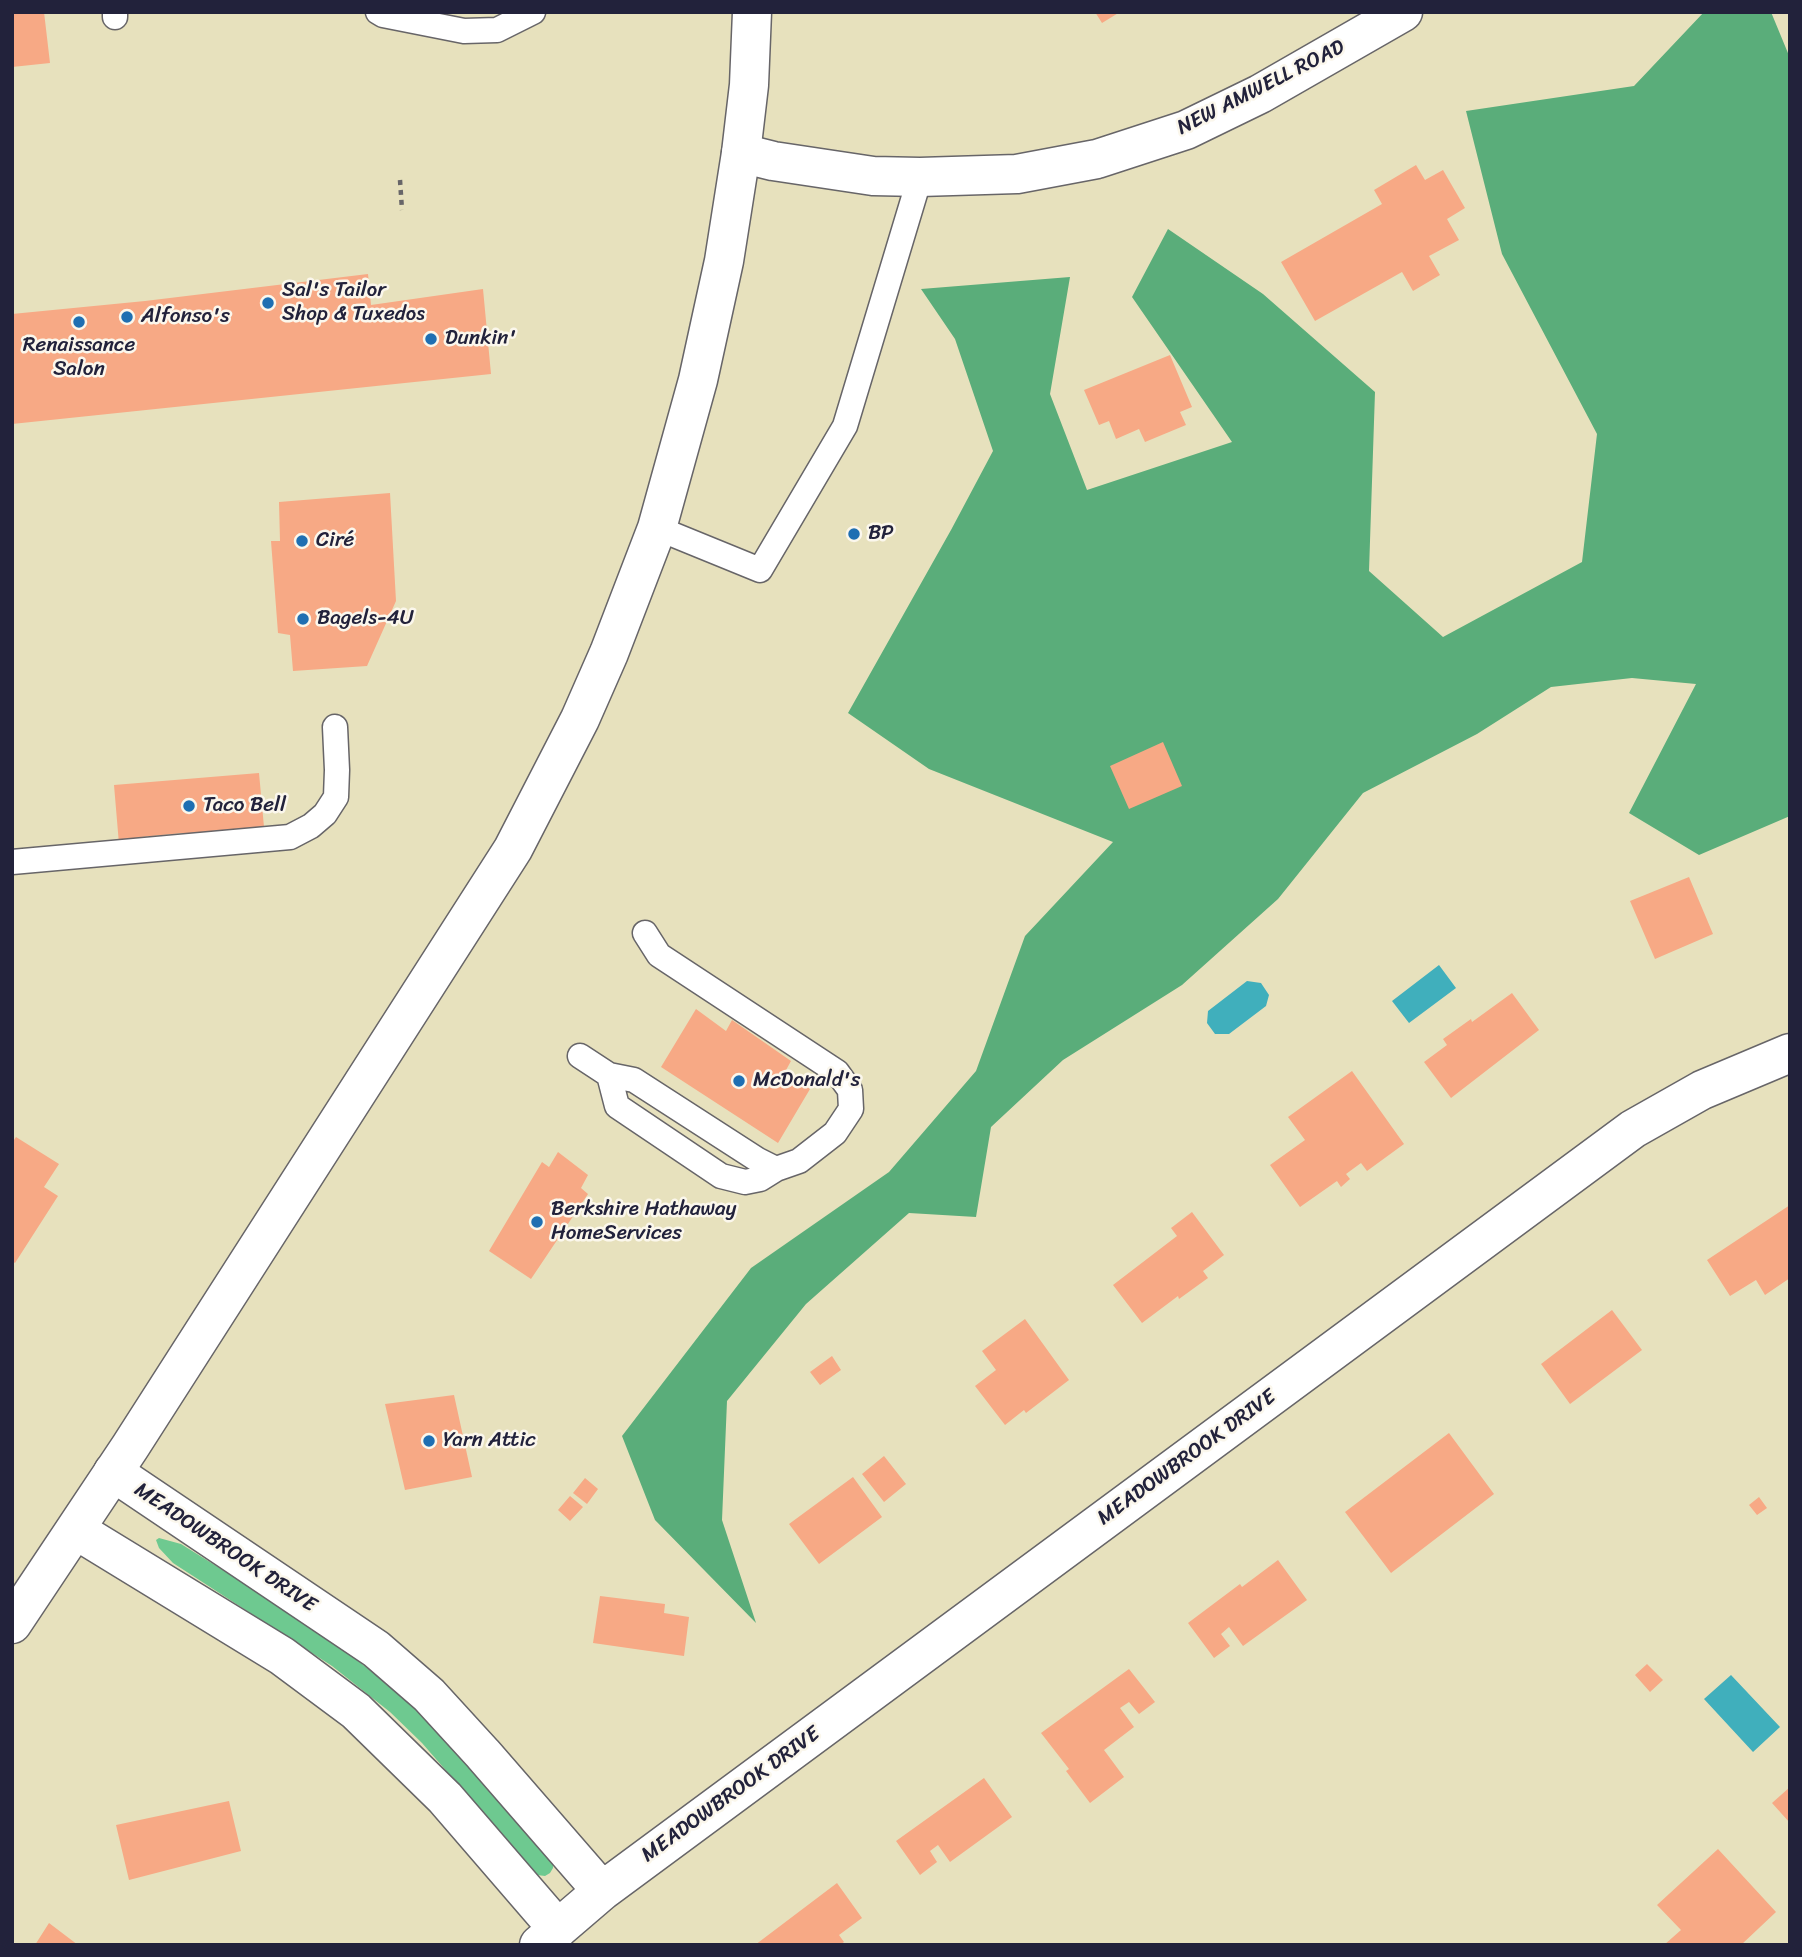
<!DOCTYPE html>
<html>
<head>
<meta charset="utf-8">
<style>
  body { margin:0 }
  #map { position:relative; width:1802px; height:1957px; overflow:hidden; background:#e7e1bd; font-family:Sriracha,sans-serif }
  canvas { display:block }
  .frame { position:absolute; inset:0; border:14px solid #22223b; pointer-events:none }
</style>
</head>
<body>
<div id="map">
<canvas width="1802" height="1957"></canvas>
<div class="frame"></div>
</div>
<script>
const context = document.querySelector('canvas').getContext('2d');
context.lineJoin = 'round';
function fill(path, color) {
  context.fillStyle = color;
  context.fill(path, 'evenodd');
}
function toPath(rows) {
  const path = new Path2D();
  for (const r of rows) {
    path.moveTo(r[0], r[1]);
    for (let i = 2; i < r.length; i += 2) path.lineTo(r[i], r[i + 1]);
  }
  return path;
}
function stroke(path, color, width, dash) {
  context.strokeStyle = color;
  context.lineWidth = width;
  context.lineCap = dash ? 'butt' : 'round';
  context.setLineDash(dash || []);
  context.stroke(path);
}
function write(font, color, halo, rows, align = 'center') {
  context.font = font + ' Sriracha,sans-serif';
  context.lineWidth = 5;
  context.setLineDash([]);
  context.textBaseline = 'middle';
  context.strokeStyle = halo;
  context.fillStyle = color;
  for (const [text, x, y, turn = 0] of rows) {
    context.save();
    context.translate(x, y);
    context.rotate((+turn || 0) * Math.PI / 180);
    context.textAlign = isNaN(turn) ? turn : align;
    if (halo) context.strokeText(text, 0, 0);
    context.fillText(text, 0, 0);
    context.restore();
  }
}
fill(toPath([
  [159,1538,181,1544,290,1612,348,1653,390,1686,436,1729,553,1862,553,1868,550,1873,545,1876,537,1875,422,1743,390,1712,332,1666,173,1563,159,1548,156,1540]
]), '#6ec990');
fill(toPath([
  [1704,12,1771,12,1790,58,1790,816,1699,855,1629,813,1696,684,1632,678,1551,687,1477,734,1363,793,1278,899,1182,985,1063,1060,991,1127,976,1217,909,1213,806,1304,727,1401,722,1520,756,1623,655,1520,622,1436,751,1268,889,1172,976,1071,1025,936,1113,842,929,769,848,713,951,530,993,451,955,339,921,289,1070,277,1050,394,1087,490,1232,442,1132,297,1168,229,1263,294,1375,392,1369,571,1443,637,1582,562,1597,434,1502,254,1466,111,1634,86]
]), '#5aad7a');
fill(toPath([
  [1439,965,1456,988,1409,1023,1392,1001],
  [1247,981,1261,983,1269,995,1266,1006,1229,1034,1215,1034,1207,1023,1208,1011],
  [1731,1675,1780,1727,1753,1752,1704,1699]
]), '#40afbc');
fill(toPath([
  [12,12,44,12,50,63,12,67],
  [1095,12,1120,12,1102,23],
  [1416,165,1425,180,1443,170,1465,208,1447,219,1459,240,1429,256,1440,275,1413,291,1402,272,1315,321,1281,262,1382,204,1374,190],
  [368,274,371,305,483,289,491,374,12,424,12,314,145,301],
  [1170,355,1192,407,1180,412,1186,425,1145,442,1139,429,1116,439,1109,421,1099,425,1084,390],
  [390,493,396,601,367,666,293,671,290,635,278,633,271,541,280,541,279,502],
  [1163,742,1182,786,1129,809,1110,766],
  [259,773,264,827,212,831,212,836,184,837,183,833,141,837,142,842,119,844,114,785],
  [1689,877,1713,934,1655,959,1630,901],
  [1512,993,1539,1030,1451,1098,1424,1062,1447,1045,1443,1039,1471,1019,1472,1022],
  [696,1009,726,1031,732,1020,791,1061,785,1072,810,1089,778,1143,661,1067],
  [1352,1071,1404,1144,1367,1171,1361,1163,1346,1174,1350,1179,1341,1187,1337,1181,1300,1207,1270,1165,1305,1140,1288,1117],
  [16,1137,59,1164,44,1187,58,1196,15,1263,12,1261,12,1143],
  [558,1152,588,1175,581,1188,588,1194,531,1279,489,1251,542,1162,549,1167],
  [1790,1205,1790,1278,1765,1295,1756,1280,1730,1296,1707,1260],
  [1192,1212,1224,1255,1203,1271,1208,1278,1179,1299,1178,1296,1142,1323,1113,1285,1177,1236,1171,1228],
  [1612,1310,1642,1350,1570,1404,1541,1364],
  [1025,1319,1069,1380,1026,1413,1024,1410,1005,1425,975,1386,996,1370,982,1351],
  [832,1356,841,1370,820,1385,810,1372],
  [454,1395,472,1477,405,1490,385,1404],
  [1449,1433,1494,1494,1391,1573,1345,1512],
  [884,1456,906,1484,884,1502,862,1474],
  [853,1477,882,1517,819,1564,789,1524],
  [585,1478,598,1489,587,1504,573,1493],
  [570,1496,583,1507,570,1521,558,1510],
  [1759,1497,1767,1508,1757,1515,1749,1505],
  [1278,1560,1307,1600,1243,1646,1229,1627,1221,1634,1230,1646,1214,1658,1188,1623,1240,1584,1242,1587],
  [600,1596,665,1604,664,1613,689,1617,684,1656,593,1643],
  [1647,1664,1663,1680,1650,1692,1635,1675],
  [1129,1669,1155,1702,1139,1714,1129,1702,1120,1708,1134,1727,1104,1750,1124,1777,1090,1803,1066,1771,1069,1769,1041,1733],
  [984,1778,1012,1817,950,1862,938,1845,930,1851,937,1862,920,1875,896,1841],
  [1790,1787,1790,1823,1772,1803],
  [229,1801,241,1851,129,1880,116,1825],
  [1718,1849,1776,1912,1741,1945,1664,1945,1681,1930,1657,1905],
  [837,1883,862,1918,839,1935,844,1942,840,1945,755,1945],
  [49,1923,78,1945,35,1945]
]), '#f7a985');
const lane = toPath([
  [115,12,115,17],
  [378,12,383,15,464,31,497,30,533,12],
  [657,528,760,570,845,426,920,177],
  [12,862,290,837,311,826,325,814,336,797,337,770,335,727],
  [580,1056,609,1075,634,1080,758,1160,776,1169,799,1161,835,1133,851,1109,850,1090,837,1072,659,955,645,933],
  [609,1075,617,1106,721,1176,745,1182,760,1179,776,1169]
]);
const street = toPath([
  [113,1472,376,1649,429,1695,483,1754,602,1891],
  [76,1530,282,1656,356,1711,445,1798,558,1929],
  [539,1945,602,1891,1633,1129,1702,1090,1790,1053]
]);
const secondary = toPath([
  [741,153,773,161,873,176,920,177,1017,174,1097,159,1186,130,1260,94,1403,12]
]);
const primary = toPath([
  [12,1624,130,1447,513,849,580,719,609,653,657,528,698,380,724,261,741,153,749,85,752,12]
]);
stroke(lane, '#676568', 27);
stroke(street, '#676568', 41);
stroke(secondary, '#676568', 41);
stroke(primary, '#676568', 41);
stroke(toPath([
  [400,180,402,210]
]), '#676568', 4.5, [5, 5]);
stroke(lane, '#fff', 24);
stroke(street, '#fff', 38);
stroke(secondary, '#fff', 38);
stroke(primary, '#fff', 38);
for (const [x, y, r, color] of [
  [268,303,7,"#1f6fb2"],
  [127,317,7,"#1f6fb2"],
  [79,322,7,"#1f6fb2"],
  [431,339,7,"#1f6fb2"],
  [854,534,7,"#1f6fb2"],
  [302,541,7,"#1f6fb2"],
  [303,619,7,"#1f6fb2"],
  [189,806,7,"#1f6fb2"],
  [739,1081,7,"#1f6fb2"],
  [537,1222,7,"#1f6fb2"],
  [429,1441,7,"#1f6fb2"]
]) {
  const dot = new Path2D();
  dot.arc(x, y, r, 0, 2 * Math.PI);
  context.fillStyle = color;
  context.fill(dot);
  stroke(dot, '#fbf7ec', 2.5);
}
write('21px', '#22223b', '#fbf7ec', [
  ["NEW AMWELL ROAD",1261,88,-27],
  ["MEADOWBROOK DRIVE",1187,1458,-36],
  ["MEADOWBROOK DRIVE",225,1548,34],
  ["MEADOWBROOK DRIVE",731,1795,-36]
]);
write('21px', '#22223b', '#fbf7ec', [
  ["Sal's Tailor",282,291],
  ["Shop & Tuxedos",282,315],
  ["Alfonso's",141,317],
  ["Dunkin'",445,339],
  ["Renaissance",79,346,"center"],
  ["Salon",79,370,"center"],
  ["BP",868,534],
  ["Ciré",316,541],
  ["Bagels-4U",317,619],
  ["Taco Bell",203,806],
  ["McDonald's",753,1081],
  ["Berkshire Hathaway",551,1210],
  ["HomeServices",551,1234],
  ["Yarn Attic",443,1441]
], 'left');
</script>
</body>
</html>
